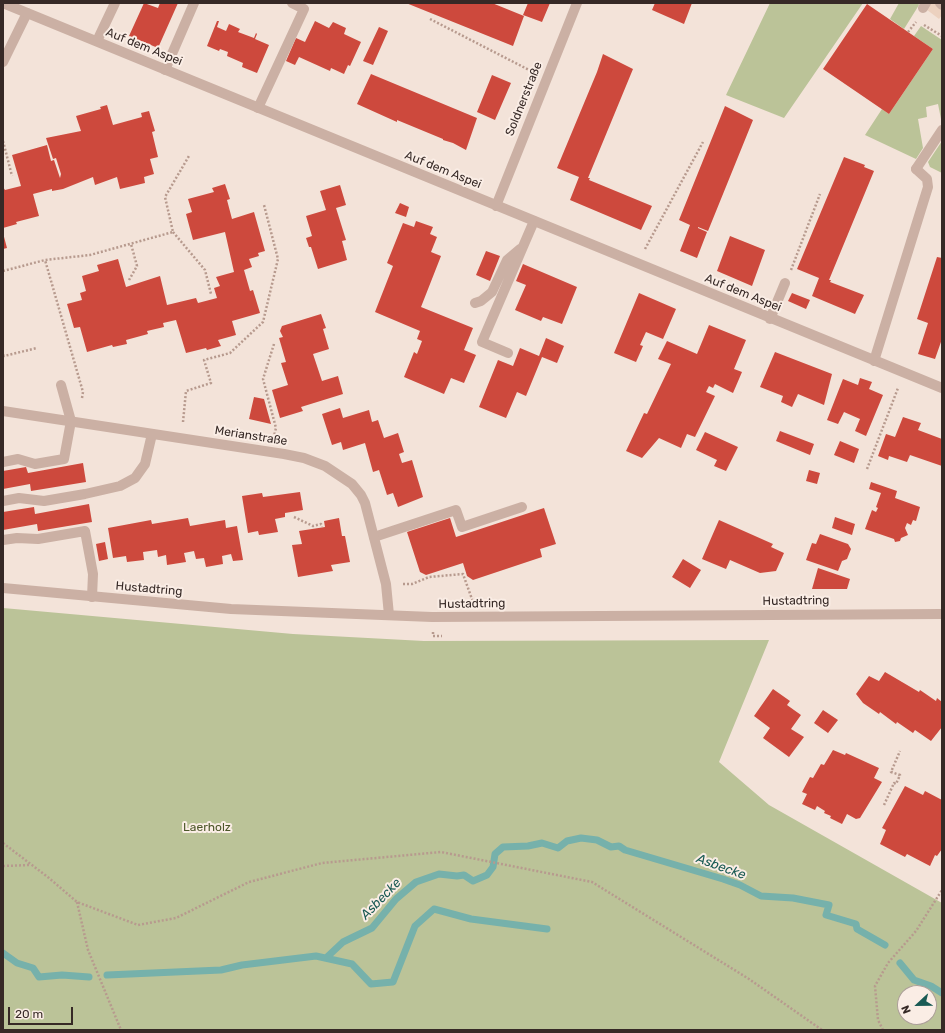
<!DOCTYPE html>
<html>
<head>
<meta charset="utf-8">
<style>
  body { margin:0 }
  #map { position:relative; width:945px; height:1033px; overflow:hidden; background:#f3e3d9; font-family:Rubik,sans-serif }
  canvas { display:block }
  .frame { position:absolute; inset:0; border:4px solid #362926; pointer-events:none }
  .north { position:absolute; left:897px; top:985px; width:40px; height:40px; box-sizing:border-box; background:#faede5; border:1px solid #ac9f99; border-radius:50%; rotate:248deg; font-size:11px; font-weight:700; line-height:16px; text-align:center; color:#362926 }
  .north::after { content:''; display:block; margin:auto; width:14px; height:18px; background:#195a54; clip-path:polygon(50% 0,100% 100%,50% 72%,0 100%) }
  .scale { position:absolute; left:8px; top:1007px; width:65px; height:18px; box-sizing:border-box; border:2px solid #362926; border-top:0; padding-left:5px; font-size:12px; line-height:14px; white-space:nowrap; color:#362926; -webkit-text-stroke:3px #faede5; paint-order:stroke }
</style>
</head>
<body>
<div id="map">
<canvas width="945" height="1033"></canvas>
<div class="frame"></div>
<div class="north">N</div>
<div class="scale">20 m</div>
</div>
<script>
const context = document.querySelector('canvas').getContext('2d');
context.lineJoin = 'round';
function fill(path, color) {
  context.fillStyle = color;
  context.fill(path, 'evenodd');
}
function toPath(rows) {
  const path = new Path2D();
  for (const r of rows) {
    path.moveTo(r[0], r[1]);
    for (let i = 2; i < r.length; i += 2) path.lineTo(r[i], r[i + 1]);
  }
  return path;
}
function stroke(path, color, width, dash) {
  context.strokeStyle = color;
  context.lineWidth = width;
  context.lineCap = dash ? 'butt' : 'round';
  context.setLineDash(dash || []);
  context.stroke(path);
}
function write(font, color, halo, rows, align = 'center') {
  context.font = font + ' Rubik,sans-serif';
  context.lineWidth = 4;
  context.setLineDash([]);
  context.textBaseline = 'middle';
  context.strokeStyle = halo;
  context.fillStyle = color;
  for (const [text, x, y, turn = 0] of rows) {
    context.save();
    context.translate(x, y);
    context.rotate((+turn || 0) * Math.PI / 180);
    context.textAlign = isNaN(turn) ? turn : align;
    if (halo) context.strokeText(text, 0, 0);
    context.fillText(text, 0, 0);
    context.restore();
  }
}
fill(toPath([
  [770,3,863,3,784,118,726,95],
  [899,3,918,3,919,5,904,29,890,19],
  [921,26,942,40,942,118,941,119,938,104,926,107,927,117,918,119,923,148,916,159,865,135,882,109,889,114,933,49,914,36],
  [942,141,942,173,930,167,928,162],
  [3,608,293,634,424,641,769,640,719,762,769,805,942,903,942,1030,3,1030],
  [905,993,929,993,929,1017,905,1017]
]), '#bbc398');
fill(toPath([
  [918,3,942,3,942,15,939,19]
]), '#ecd1bf');
stroke(toPath([
  [3,953,17,963,33,968,39,977,62,975,89,977],
  [326,958,343,942,372,928,396,899,416,882,439,874,457,876,464,875,473,881,487,875,493,867,495,854,503,847,528,846,542,843,558,848,567,841,581,838,597,840,611,847,619,846,625,850,723,879,740,885,761,896,793,898,829,905,826,915,856,924,857,929,885,945],
  [900,963,914,980,931,986,942,993],
  [107,975,221,970,242,965,316,956,352,964,371,984,393,982,415,926,434,909,471,919,547,929]
]), '#76b1ab', 7);
fill(toPath([
  [144,3,158,8,160,3,178,3,158,48,129,36],
  [406,3,492,3,524,16,513,46],
  [528,3,550,3,542,22,523,15],
  [655,3,692,3,684,24,652,10],
  [867,4,933,49,889,114,823,69],
  [217,21,219,21,217,27,226,31,229,24,240,29,238,32,254,38,256,33,257,34,255,39,269,45,257,73,242,67,243,63,227,56,228,52,220,49,219,51,207,46],
  [315,21,329,28,333,22,346,28,344,34,361,42,350,66,348,65,344,74,331,68,330,71,299,57,295,65,286,61,296,38,305,42],
  [379,27,388,31,373,65,363,61],
  [603,54,633,69,588,178,590,178,589,180,652,206,641,230,570,200,579,177,557,168,597,72],
  [371,74,477,118,466,150,453,143,443,140,443,139,397,120,397,122,357,104],
  [492,75,511,83,495,120,477,112],
  [107,105,113,125,142,117,141,113,149,111,155,131,152,132,158,157,150,159,154,174,144,177,145,183,120,189,117,177,95,185,93,177,63,189,52,191,52,189,33,194,39,216,16,222,17,224,3,228,3,187,5,190,21,186,12,155,47,145,51,161,54,160,60,178,61,174,56,158,53,159,46,138,81,131,76,116,101,109,100,107],
  [725,106,753,120,708,231,698,227,698,228,707,232,697,258,680,251,690,225,679,220],
  [844,157,865,165,864,167,874,171,829,280,831,280,830,282,864,295,855,314,812,296,819,278,797,269],
  [225,184,230,199,227,200,232,219,254,212,265,251,258,253,259,256,249,259,252,267,244,270,250,291,253,290,260,313,232,321,236,335,218,340,221,346,207,350,206,348,186,353,176,320,163,323,164,327,147,331,148,334,126,340,127,344,113,347,112,345,87,352,80,327,74,328,67,304,82,300,80,293,86,291,82,276,99,271,97,265,118,259,126,287,160,276,167,305,196,298,198,303,217,298,214,288,220,286,216,277,234,272,225,232,193,240,186,214,192,212,188,199,214,192,212,188],
  [340,185,346,205,336,208,346,240,342,241,347,260,318,269,311,247,309,247,306,238,312,236,306,216,326,210,320,191],
  [400,203,409,207,406,217,395,213],
  [416,221,433,227,430,234,437,237,431,252,441,256,421,307,473,328,464,350,476,355,464,383,451,378,444,394,404,377,414,352,417,354,422,341,417,339,420,331,375,312,393,266,387,263,403,223,414,227],
  [3,233,7,248,3,249],
  [730,236,765,250,752,286,717,271],
  [486,251,500,256,490,281,476,275],
  [937,257,942,258,942,339,935,359,918,354,928,323,917,319],
  [523,264,577,287,562,324,543,317,541,321,515,310,526,285,516,281],
  [639,293,676,309,663,339,646,332,640,345,643,346,636,362,614,353],
  [792,293,810,300,806,309,788,301],
  [321,314,326,328,323,329,329,349,313,354,322,381,338,376,343,394,301,407,303,411,280,418,272,390,288,385,281,363,286,362,279,338,283,337,280,331,282,326],
  [709,325,746,340,734,369,742,372,733,393,715,384,713,388,709,386,706,392,715,396,695,437,687,434,681,448,659,438,642,458,626,451,644,413,647,414,671,364,658,359,667,341,697,354],
  [546,338,564,346,557,363,542,357,526,396,517,392,506,418,479,407,498,360,513,366,520,348,539,356],
  [775,352,832,374,824,405,798,394,792,407,781,402,783,396,760,387],
  [860,378,872,382,869,389,883,395,866,436,855,431,860,419,844,412,838,424,827,420,843,379,858,385],
  [254,397,264,399,271,424,249,419],
  [340,408,343,418,369,410,372,422,378,420,384,438,398,433,404,452,399,454,402,463,412,460,423,497,398,507,393,493,387,495,379,470,373,472,365,443,343,450,341,442,332,445,322,414],
  [903,417,921,423,918,430,942,439,942,466,910,455,907,462,889,456,888,460,878,456,886,434,895,437],
  [780,431,814,444,810,455,776,441],
  [705,432,738,447,726,471,714,466,717,460,696,450],
  [840,441,859,449,854,463,834,455],
  [83,463,86,482,31,491,30,484,3,489,3,471,26,467,28,473],
  [809,470,820,473,817,484,806,481],
  [871,482,897,491,895,498,920,507,916,521,913,520,911,525,907,523,905,528,908,535,901,538,900,541,895,542,894,539,865,529,872,510,876,512,878,508,876,507,881,493,869,489],
  [300,492,303,510,285,513,285,517,275,519,278,532,259,535,258,531,248,533,242,496,262,493,263,497],
  [89,504,92,522,38,531,37,524,3,530,3,512,34,507,35,514],
  [544,508,556,544,540,549,542,557,473,580,467,576,463,563,426,575,420,572,407,532,450,518,456,537],
  [835,517,855,524,852,535,832,528],
  [188,518,190,526,225,520,226,528,237,526,243,560,233,561,231,554,222,556,223,564,206,567,204,558,196,559,194,551,184,553,186,562,167,565,166,555,158,557,157,550,143,552,144,560,127,562,126,556,113,558,108,528,151,520,152,524],
  [339,518,342,536,345,536,350,562,331,565,333,571,298,577,292,545,302,544,299,531,325,527,324,521],
  [719,520,773,544,771,547,784,553,776,571,760,573,730,560,726,569,702,559],
  [820,534,848,544,851,549,847,559,842,561,838,571,806,560,812,543,816,544],
  [105,542,108,559,99,561,96,544],
  [683,559,701,570,690,588,672,577],
  [818,568,850,579,847,589,812,589],
  [885,672,919,692,920,690,936,701,937,698,942,702,942,727,931,741,915,730,913,733,897,722,896,724,880,712,879,714,863,703,856,694,869,676,879,681],
  [773,689,790,701,787,705,801,715,791,729,804,737,789,757,763,738,770,728,754,716],
  [823,710,838,720,828,733,814,723],
  [833,750,845,755,846,753,879,768,874,778,882,782,860,818,856,819,847,814,842,824,830,818,831,816,824,813,825,811,817,806,815,810,802,804,807,794,802,792,810,777,813,778,821,764,824,765],
  [905,786,923,795,925,791,942,800,942,849,937,856,935,855,930,866,907,854,905,857,880,844,886,830,882,828]
]), '#cd493d');
stroke(toPath([
  [430,19,533,72],
  [924,25,942,36],
  [908,32,916,22],
  [3,141,12,176],
  [173,232,205,270,211,294],
  [645,249,703,142],
  [791,270,820,194],
  [3,271,45,260],
  [129,280,137,266,131,244],
  [274,344,263,379,276,428,274,436],
  [3,355,4,356,37,348],
  [82,398,83,392,45,260,90,255,173,232,165,197,189,156],
  [183,422,186,391,211,383,204,360,230,353,263,322,278,259,264,205],
  [867,469,898,388],
  [294,517,313,526,321,524,322,527],
  [403,584,412,584,429,577,463,574,473,602],
  [433,632,433,636,442,636],
  [884,805,894,783,896,784,900,775,891,772,900,751],
  [3,843,49,878,77,902,138,925,176,918,249,882,322,863,441,852,592,882,749,979,822,1030],
  [3,866,30,865],
  [77,902,88,950,121,1030],
  [883,1030,878,1020,875,986,888,963,916,931,942,890]
]), '#b79a8e', 2.5, [2, 2]);
stroke(toPath([
  [97,41,115,3],
  [3,62,27,13],
  [165,70,194,3],
  [258,108,304,9,292,3],
  [916,169,942,130],
  [475,303,481,301,492,292,507,260,520,249],
  [770,319,785,283],
  [508,353,482,342,534,221],
  [3,462,18,459,35,464,64,459,71,421,61,385],
  [3,501,19,498,44,501,85,494,120,486,135,478,145,464,152,434],
  [374,537,456,510,462,527,522,507],
  [3,540,17,538,38,539,85,531,93,574,92,597]
]), '#cbb0a4', 10);
stroke(toPath([
  [940,3,942,5],
  [923,8,926,3]
]), '#cbb0a4', 10);
stroke(toPath([
  [3,3,942,388],
  [496,206,577,3],
  [874,361,928,187,927,179,916,169],
  [3,411,284,454,304,458,325,466,352,484,361,495,365,503,386,584,389,615]
]), '#cbb0a4', 10);
stroke(toPath([
  [3,588,231,609,432,617,942,614]
]), '#cbb0a4', 10);
write('12px', '#362926', '#faede5', [
  ["Auf dem Aspei",144,47,22],
  ["Soldnerstraße",524,99,-68],
  ["Auf dem Aspei",443,170,22],
  ["Auf dem Aspei",743,293,22],
  ["Merianstraße",251,436,9],
  ["Hustadtring",149,589,5],
  ["Hustadtring",796,601,-1],
  ["Hustadtring",472,604,-1]
]);
write('12px', '#4c5629', '#faede5', [
  ["Laerholz",207,828]
]);
write('italic 13px', '#195a54', '#faede5', [
  ["Asbecke",721,867,20],
  ["Asbecke",381,899,-46]
]);
</script>
</body>
</html>
